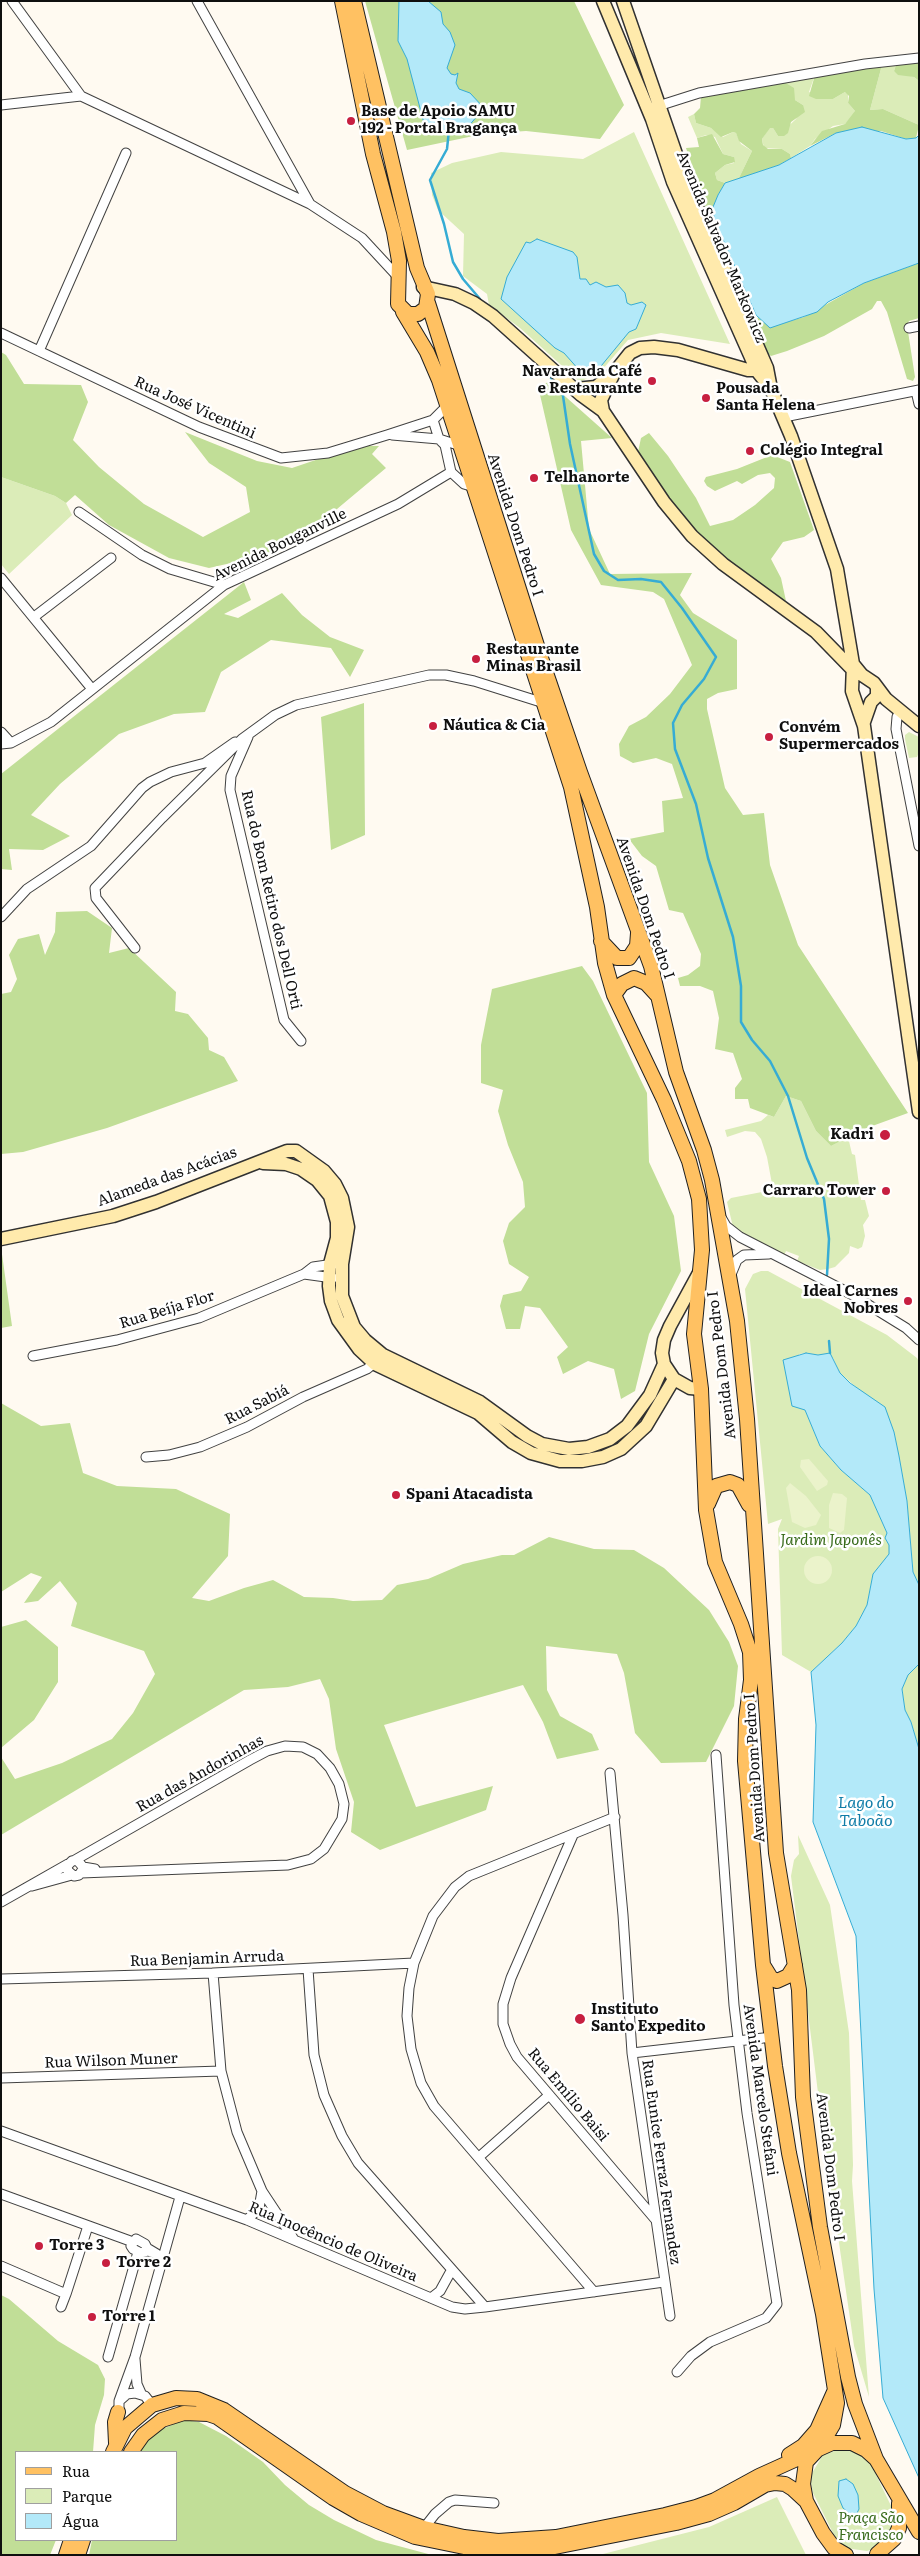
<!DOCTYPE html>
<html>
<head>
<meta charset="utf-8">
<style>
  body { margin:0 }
  #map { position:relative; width:920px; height:2556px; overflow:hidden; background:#fffaf1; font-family:Literata,serif }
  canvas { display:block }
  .frame { position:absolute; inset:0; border:2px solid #0f0f0f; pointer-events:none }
  .legend { position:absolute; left:15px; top:2451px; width:162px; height:90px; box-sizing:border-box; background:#fff; border:1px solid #9f9f9f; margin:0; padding:6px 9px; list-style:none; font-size:15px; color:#0f0f0f }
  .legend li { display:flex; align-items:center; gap:10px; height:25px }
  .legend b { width:25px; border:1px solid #9f9f9f }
</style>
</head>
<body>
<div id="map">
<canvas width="920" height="2556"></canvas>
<div class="frame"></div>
<ul class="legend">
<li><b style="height:6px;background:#ffc162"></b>Rua</li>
<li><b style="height:14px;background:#dbecb8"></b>Parque</li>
<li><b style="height:14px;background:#b3e9f9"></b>Água</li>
</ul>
</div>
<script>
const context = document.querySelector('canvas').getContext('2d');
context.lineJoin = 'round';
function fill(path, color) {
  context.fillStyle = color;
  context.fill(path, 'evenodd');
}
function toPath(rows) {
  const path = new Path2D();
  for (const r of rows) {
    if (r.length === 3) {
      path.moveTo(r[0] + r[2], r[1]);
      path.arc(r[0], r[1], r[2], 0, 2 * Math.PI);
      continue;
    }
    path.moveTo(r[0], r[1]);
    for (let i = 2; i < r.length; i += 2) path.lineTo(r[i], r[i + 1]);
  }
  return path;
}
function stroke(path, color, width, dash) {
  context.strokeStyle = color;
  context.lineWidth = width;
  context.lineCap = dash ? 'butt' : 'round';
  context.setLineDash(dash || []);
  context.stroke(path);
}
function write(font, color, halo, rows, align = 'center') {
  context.font = font + ' Literata,serif';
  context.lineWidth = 5;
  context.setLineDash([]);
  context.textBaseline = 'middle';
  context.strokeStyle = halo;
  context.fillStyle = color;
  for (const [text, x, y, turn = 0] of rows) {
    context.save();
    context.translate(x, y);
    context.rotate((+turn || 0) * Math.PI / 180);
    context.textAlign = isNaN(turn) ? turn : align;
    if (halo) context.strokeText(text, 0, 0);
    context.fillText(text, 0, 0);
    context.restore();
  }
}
fill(toPath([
  [882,65,896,65,894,71,914,77,919,81,919,125,883,109,870,110],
  [815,75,809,92,833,99,845,92,848,93,848,103,855,111,854,115,845,124,833,126,815,139,810,146,791,158,790,154,782,149,764,148,762,139,769,128,773,128,778,136,796,119,803,105,795,100,784,82],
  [694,114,696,123,711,128,723,137,733,132,736,133,741,144,752,151,738,180,725,183,717,180,715,173,725,165,734,163,734,157,723,154,715,137,706,135,697,138,688,117],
  [634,132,730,344,661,333,628,340,601,371,580,382,520,328,489,305,487,294,463,276,464,234,438,210,432,195,431,173,452,163,501,152,583,159],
  [1,477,55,496,66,503,72,515,9,574,1,564],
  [909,732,919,737,919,752,917,757,909,758,905,739,905,735],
  [786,1096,801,1101,816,1131,831,1146,848,1137,852,1154,855,1155,861,1200,865,1200,869,1216,863,1225,865,1236,862,1247,858,1249,850,1246,849,1253,835,1267,828,1269,820,1270,797,1261,799,1256,786,1251,784,1256,734,1231,727,1202,731,1198,767,1191,772,1184,767,1157,761,1139,755,1132,745,1131,727,1137,725,1130,761,1121,768,1115,774,1117],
  [761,1271,768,1271,887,1335,917,1358,919,1362,919,1585,913,1572,907,1501,894,1432,866,1396,840,1373,833,1358,806,1353,799,1354,800,1407,805,1410,820,1446,841,1470,870,1495,887,1533,885,1538,889,1545,890,1554,873,1574,867,1605,856,1626,842,1643,811,1672,782,1655,778,1529,782,1519,768,1524,745,1289,753,1274],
  [919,1664,919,1749,911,1722,905,1710,902,1689,908,1675],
  [798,1835,830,1905,849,2033,853,2165,852,2181,869,2397,854,2346,823,2133,791,1876,794,1860,799,1854],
  [843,2448,862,2455,870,2462,893,2510,894,2521,891,2532,877,2548,867,2551,845,2548,837,2541,813,2493,811,2483,812,2473,823,2455],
  [777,2497,806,2555,599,2555,709,2527]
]), '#dbecb8');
fill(toPath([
  [365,1,574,1,624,105,600,139,526,131,483,134,407,150],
  [919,61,919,81,914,77,898,75,894,71,896,65],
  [882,65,870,110,883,109,919,125,916,138,906,139,881,131,836,133,810,146,822,131,845,124,855,111,848,103,849,96,845,92,833,99,816,99,809,96,815,75],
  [784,82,794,88,795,100,803,105,805,112,791,122,788,133,784,136,778,136,773,128,770,128,762,139,763,145,768,149,782,149,790,154,791,158,779,165,738,180,752,151,739,141,736,133,733,132,721,137,711,128,696,123,694,114,700,108,701,96],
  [712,134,723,154,734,157,735,162,725,165,715,173,717,180,725,183,718,195,714,211,707,212,686,148,699,147,697,138],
  [919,263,919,318,909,321,907,325,915,377,913,381,907,379,887,312,881,301,877,301,872,309,824,336,787,351,771,356,767,353,755,324,758,317,764,323,777,325,804,317,864,283],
  [1,352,6,355,24,384,81,385,88,402,73,440,99,467,144,504,203,537,250,512,246,487,209,463,185,432,257,461,292,468,357,446,379,446,372,454,386,468,337,509,275,553,209,568,169,558,109,525,75,495,66,503,55,496,1,477],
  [549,382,612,438,581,441,589,529,610,574,692,573,680,595,693,613,737,640,737,689,718,693,707,699,707,709,725,788,743,815,764,813,770,865,798,945,908,1113,864,1129,831,1146,816,1131,801,1101,786,1096,774,1117,750,1108,748,1099,735,1099,735,1088,742,1079,733,1053,715,1049,719,1018,713,991,700,986,680,986,678,978,688,975,700,966,701,954,683,913,669,910,656,866,642,856,629,839,664,832,662,801,683,798,672,764,656,758,633,763,620,756,619,744,629,726,646,717,670,694,692,665,664,599,653,592,601,585,571,530,538,386],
  [649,433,668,456,696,498,710,526,733,520,755,505,774,488,775,478,770,473,758,475,742,484,737,481,715,491,707,486,704,481,706,477,737,469,772,455,790,462,814,530,804,537,783,542,771,559,781,578,786,601,763,591,699,540,672,506,638,452,641,438],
  [244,582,251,600,224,614,238,618,282,593,302,615,330,637,364,650,350,677,331,648,271,640,221,672,205,712,174,714,119,734,60,784,31,815,70,836,43,850,9,849,12,870,1,869,1,774],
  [364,703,365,835,331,850,321,717],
  [87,911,112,928,109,953,129,948,176,992,175,1011,188,1014,208,1038,209,1050,224,1057,238,1081,107,1128,23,1152,1,1154,1,994,11,992,17,979,9,955,18,939,39,934,45,955,55,932,56,912],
  [582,966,593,981,647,1093,649,1162,674,1216,681,1271,649,1334,635,1391,621,1399,614,1369,588,1361,563,1374,557,1357,568,1347,540,1308,525,1306,520,1329,506,1329,500,1306,503,1295,521,1291,529,1277,509,1264,503,1241,509,1223,525,1207,523,1182,508,1145,498,1111,503,1090,481,1083,481,1045,492,989],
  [1,1247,12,1326,1,1328],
  [1,1403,41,1426,70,1423,83,1473,117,1486,176,1489,230,1514,228,1556,192,1598,209,1601,244,1588,273,1580,304,1597,333,1598,353,1601,382,1600,397,1585,428,1579,463,1564,502,1555,514,1555,549,1537,594,1549,634,1550,664,1568,709,1610,729,1642,738,1666,734,1706,706,1762,661,1763,635,1733,624,1673,617,1654,546,1646,547,1690,560,1716,592,1734,599,1750,557,1759,543,1722,523,1685,384,1725,416,1807,493,1786,486,1810,380,1850,351,1832,354,1802,336,1749,329,1699,320,1679,288,1687,244,1690,1,1835,1,1757,15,1779,62,1763,112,1739,133,1713,155,1674,144,1651,71,1626,77,1603,60,1581,38,1601,24,1603,42,1577,31,1573,1,1592],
  [26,1620,58,1647,58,1682,34,1720,1,1748,1,1627],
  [1,2295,9,2299,58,2341,98,2365,105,2379,104,2395,95,2425,93,2452,16,2452,16,2540,56,2540,50,2555,1,2555],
  [184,2420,199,2422,226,2436,263,2462,285,2485,309,2505,334,2520,376,2540,432,2555,89,2555,92,2540,176,2540,176,2452,136,2452,155,2432]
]), '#c1de97');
fill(toPath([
  [809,1459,828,1481,827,1485,817,1491,800,1467,801,1460],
  [790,1483,806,1496,821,1515,816,1525,805,1528,792,1522,786,1488],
  [833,1493,842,1494,847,1498,844,1530,840,1533,829,1528,829,1505],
  [818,1570,14]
]), '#ebf3cb');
const water = toPath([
  [399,1,428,1,441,12,443,24,450,32,455,45,447,68,451,74,455,75,458,73,456,83,459,89,470,93,484,108,467,128,439,133,431,132,425,127,407,59,398,41,399,1],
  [862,127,906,139,916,138,919,135,919,263,864,283,828,302,817,312,770,328,756,315,714,219,713,207,718,195,725,183,779,165,836,133,862,127],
  [537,239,573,252,577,257,580,279,586,279,590,285,596,282,606,287,618,285,625,293,627,303,631,305,642,302,646,305,636,329,629,332,597,371,580,371,564,353,555,348,501,299,507,277,526,242,530,243,537,239],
  [806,1353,818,1355,830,1353,840,1373,850,1383,885,1407,894,1432,899,1456,907,1501,913,1572,919,1585,919,1664,908,1675,902,1689,905,1710,911,1722,919,1749,919,2478,883,2398,874,2289,856,1936,813,1822,816,1725,811,1672,842,1643,856,1626,867,1605,873,1574,889,1554,889,1545,885,1538,887,1533,870,1495,841,1470,820,1446,805,1410,792,1406,783,1360,806,1353],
  [846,2479,853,2484,858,2495,859,2509,856,2515,850,2514,843,2508,838,2496,839,2481,846,2479]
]);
fill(water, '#b3e9f9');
stroke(water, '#36acd4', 1);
stroke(toPath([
  [449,130,447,149,430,180,444,224,453,262,463,279,480,299],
  [551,378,562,389,570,444,594,554,604,571,618,580,641,579,661,582,682,608,716,657,704,679,682,705,673,723,675,749,696,804,708,858,733,937,741,986,741,1022,752,1040,770,1061,788,1096,807,1158,824,1199,829,1239,827,1275],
  [829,1341,830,1353]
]), '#36acd4', 2.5);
const street = toPath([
  [12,1,81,96,310,204,362,238,399,278],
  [197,1,310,204],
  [1,105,81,96],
  [655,107,699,93,865,64,919,58],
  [909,328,919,326],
  [1,333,199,427,281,458,328,453,387,435,433,420,447,406],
  [39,351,126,153],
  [916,391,919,404],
  [784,417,919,390],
  [433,420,439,439,445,445,451,472],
  [392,435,439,439,461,446],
  [79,512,142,555,170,569,224,585],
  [1,578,92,689],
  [34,617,111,558],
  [900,711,897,717,896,729,919,846],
  [1,732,11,743],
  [248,737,231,776,230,790,284,1020,301,1041],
  [1,744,11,743,51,722,224,585,398,504,451,472,464,484,474,487],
  [1,917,27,889,91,846,142,788,150,782,171,772,205,763,235,742],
  [135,948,96,898,95,888,162,818,242,739,275,715,296,705,429,675,446,675,474,681,544,703],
  [722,1219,726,1226,740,1237,851,1294,906,1328,919,1340],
  [304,1274,333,1278],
  [730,1277,737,1260,744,1255,769,1254],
  [33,1356,117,1340,199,1318,304,1274,313,1267,334,1264],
  [146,1457,169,1455,200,1447,247,1427,303,1397,367,1369,378,1360],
  [610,1773,623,1915,632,2053,670,2316],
  [573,1835,511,1978,503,2004,503,2024,510,2044,517,2057,655,2219],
  [75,1860,250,1760,267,1751,285,1746,303,1747,317,1754,330,1768,339,1784,344,1804,342,1819,324,1849,311,1859,288,1865,81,1873],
  [83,1869,79,1875,74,1876,68,1871,67,1866,72,1861,77,1860,83,1867,95,1869],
  [32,1886,72,1875],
  [1,1902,68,1864],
  [308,1969,314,2055,324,2095,342,2136,358,2163,485,2307],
  [213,1973,221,2071,237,2132,262,2191,293,2238],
  [1,1979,213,1973,414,1963],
  [632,2053,772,2037],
  [1,2078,221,2071],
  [1,2131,247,2220,452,2307,465,2309,485,2307,664,2282],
  [479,2157,548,2096],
  [1,2194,133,2242],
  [247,2220,259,2208,262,2191],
  [136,2239,145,2244,147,2248,157,2254,148,2251,141,2253,133,2249,131,2246,136,2239],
  [1,2266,66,2294,88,2226],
  [594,2292,434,2106,421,2083,411,2049,407,2016,409,1988,414,1963,433,1916,455,1887,469,1876,615,1817],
  [431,2298,440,2291,451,2271],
  [61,2307,66,2294],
  [108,2357,138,2252],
  [135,2359,137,2384,141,2393],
  [677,2372,691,2356,710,2342,766,2318,777,2304,747,2113,734,2005,716,1755],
  [119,2401,127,2394,135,2393,145,2396,152,2405],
  [119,2415,119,2401,135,2357,180,2197],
  [424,2528,435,2514,449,2502,455,2500,494,2503]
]);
const secondary = toPath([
  [603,1,652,119,673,182,757,371,769,386],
  [623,1,685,180,767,368,771,389,791,436,837,569,853,664,852,691,864,726,919,1112],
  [423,287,455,294,474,303,493,316,581,395,603,411,664,502,692,536,723,564,816,632,853,670],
  [575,389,596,387,610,376],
  [603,411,601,400,614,373,630,353,640,348,654,347,678,350,748,370,762,370],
  [853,664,862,675,874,683,886,699,919,726],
  [864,722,871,702,877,696,877,687],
  [263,1163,286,1164,301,1169,317,1180,330,1196,337,1222,337,1238,330,1264,329,1286,331,1301,338,1320,359,1349,375,1364,478,1413,512,1442,531,1453,560,1461,582,1461,603,1457,621,1449,646,1426,674,1379],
  [1,1239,113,1216,156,1202,287,1151,296,1151,324,1171,335,1184,342,1198,348,1227,342,1264,342,1296,354,1327,365,1340,383,1355,480,1402,527,1436,542,1444,569,1449,588,1447,610,1439,627,1426,650,1395,664,1364],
  [700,1271,670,1326,664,1340,662,1353,664,1364,674,1379,690,1388,701,1389]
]);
const primary = toPath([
  [342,1,373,154,394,232,399,261,398,304,408,314,418,314,426,308,428,294,417,268,354,1],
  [428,303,540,655,580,772,651,966,676,1072,704,1150,712,1180,737,1321,747,1419,776,1853,799,1990,803,2097,820,2227,848,2377,855,2404,876,2459,919,2532],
  [403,312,427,352,439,380,571,787,597,907,605,963,614,995,664,1100,689,1161,699,1199,702,1250,694,1334,701,1389,706,1510,715,1562,741,1624,750,1652,751,1680,746,1719,745,1761,763,1965,775,2066,789,2153,823,2314,837,2403,833,2425,820,2447,806,2462,803,2484,806,2501,823,2533,834,2548,846,2555],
  [601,941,617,958,629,958,637,946,638,933],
  [614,995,622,984,634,978,646,983,657,995],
  [708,1504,716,1486,730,1482,738,1485,749,1505],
  [763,1965,771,1978,777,1981,788,1976,795,1965],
  [116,2443,115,2422,118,2412],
  [113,2452,125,2428,152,2405,176,2398,197,2399,224,2410,345,2493,383,2513,424,2528,464,2537,498,2541,556,2537,665,2515,696,2507,715,2500,759,2476,832,2443,852,2443,866,2450,876,2459],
  [131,2452,143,2435,162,2420,184,2413,208,2414,217,2417,333,2498,361,2514,415,2537,479,2550,514,2551,550,2548,676,2523,709,2514,734,2503,765,2485,775,2483,785,2484,793,2489,806,2501],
  [789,2455,803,2446,817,2430,834,2392],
  [877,2554,894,2539,899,2528,899,2503],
  [66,2555,71,2540],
  [78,2555,83,2540]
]);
stroke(street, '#424242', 11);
stroke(secondary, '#313131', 15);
stroke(primary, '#202020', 16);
stroke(street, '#fff', 9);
stroke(secondary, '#ffeaac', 12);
stroke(primary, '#ffc162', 14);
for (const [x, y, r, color] of [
  [351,121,5,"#c71f40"],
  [652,381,5,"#c71f40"],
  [706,398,5,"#c71f40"],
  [750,451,5,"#c71f40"],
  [534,478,5,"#c71f40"],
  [476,659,5,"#c71f40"],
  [433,726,5,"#c71f40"],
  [769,737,5,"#c71f40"],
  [885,1135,6,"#c71f40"],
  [886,1191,5,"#c71f40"],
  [908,1301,5,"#c71f40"],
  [396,1495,5,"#c71f40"],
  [580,2019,6,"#c71f40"],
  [39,2246,5,"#c71f40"],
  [106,2263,5,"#c71f40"],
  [92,2317,5,"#c71f40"]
]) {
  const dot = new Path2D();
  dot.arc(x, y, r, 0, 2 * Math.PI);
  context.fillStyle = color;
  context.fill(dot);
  stroke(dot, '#fff', 2);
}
write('bold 15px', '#0f0f0f', '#fff', [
  ["Base de Apoio SAMU",361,112],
  ["192 - Portal Bragança",361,129],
  ["Navaranda Café",642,372,"right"],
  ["e Restaurante",642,389,"right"],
  ["Pousada",716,389],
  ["Santa Helena",716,406],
  ["Colégio Integral",760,451],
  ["Telhanorte",544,478],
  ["Restaurante",486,650],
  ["Minas Brasil",486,667],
  ["Náutica & Cia",443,726],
  ["Convém",779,728],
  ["Supermercados",779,745],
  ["Kadri",874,1135,"right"],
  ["Carraro Tower",876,1191,"right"],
  ["Ideal Carnes",898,1292,"right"],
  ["Nobres",898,1309,"right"],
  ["Spani Atacadista",406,1495],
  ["Instituto",591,2010],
  ["Santo Expedito",591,2027],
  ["Torre 3",49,2246],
  ["Torre 2",116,2263],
  ["Torre 1",102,2317]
], 'left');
write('15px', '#0f0f0f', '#fff', [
  ["Avenida Salvador Markowicz",721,247,67],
  ["Rua José Vicentini",195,408,24],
  ["Avenida Dom Pedro I",515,525,72],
  ["Avenida Bouganville",280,545,-26],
  ["Rua do Bom Retiro dos Dell Orti",271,900,77],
  ["Avenida Dom Pedro I",645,908,71],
  ["Alameda das Acácias",167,1177,-20],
  ["Rua Beíja Flor",167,1310,-17],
  ["Avenida Dom Pedro I",722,1365,-97],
  ["Rua Sabiá",257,1405,-27],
  ["Avenida Dom Pedro I",755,1768,-94],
  ["Rua das Andorinhas",200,1774,-29],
  ["Rua Benjamin Arruda",207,1959,-2],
  ["Rua Wilson Muner",111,2061,-2],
  ["Avenida Marcelo Stefani",760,2090,82],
  ["Rua Emílio Baisi",568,2095,50],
  ["Rua Eunice Ferraz Fernandez",661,2162,82],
  ["Avenida Dom Pedro I",830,2167,83],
  ["Rua Inocêncio de Oliveira",333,2242,23]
]);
write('italic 15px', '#386b1b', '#fff', [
  ["Jardim Japonês",831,1541],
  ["Praça São",871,2519],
  ["Francisco",871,2536]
]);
write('italic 16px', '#117da8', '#fff', [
  ["Lago do",866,1803],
  ["Taboão",866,1821]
]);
</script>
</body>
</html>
